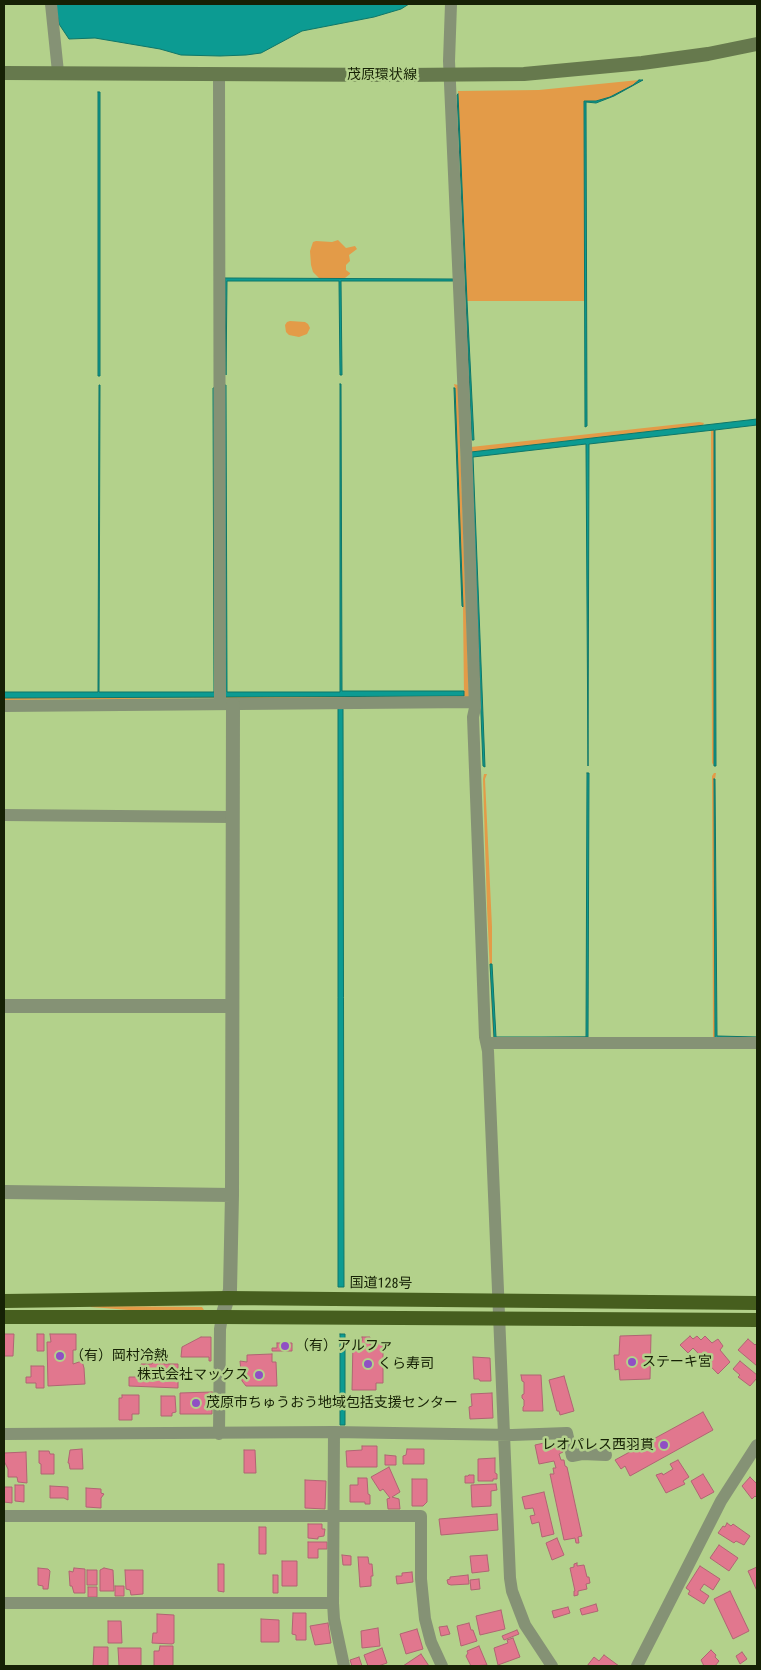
<!DOCTYPE html>
<html>
<head>
<meta charset="utf-8">
<style>
  body { margin:0 }
  #map { position:relative; width:761px; height:1670px; overflow:hidden; background:#b3d18b; font-family:"Roboto Condensed",sans-serif }
  canvas { display:block }
  .frame { position:absolute; inset:0; border:5px solid #162105; pointer-events:none }
</style>
</head>
<body>
<div id="map">
<canvas width="761" height="1670"></canvas>
<div class="frame"></div>
</div>
<script>
const context = document.querySelector('canvas').getContext('2d');
context.lineJoin = 'round';
function fill(path, color) {
  context.fillStyle = color;
  context.fill(path, 'evenodd');
}
function toPath(rows) {
  const path = new Path2D();
  for (const r of rows) {
    path.moveTo(r[0], r[1]);
    for (let i = 2; i < r.length; i += 2) path.lineTo(r[i], r[i + 1]);
  }
  return path;
}
function stroke(path, color, width, dash) {
  context.strokeStyle = color;
  context.lineWidth = width;
  context.lineCap = dash ? 'butt' : 'round';
  context.setLineDash(dash || []);
  context.stroke(path);
}
function write(font, color, halo, rows, align = 'center') {
  context.font = font + ' "Roboto Condensed","Noto Sans JP",sans-serif';
  context.lineWidth = 5;
  context.setLineDash([]);
  context.textBaseline = 'middle';
  context.strokeStyle = halo;
  context.fillStyle = color;
  for (const [text, x, y, turn = 0] of rows) {
    context.save();
    context.translate(x, y);
    context.rotate((+turn || 0) * Math.PI / 180);
    context.textAlign = isNaN(turn) ? turn : align;
    if (halo) context.strokeText(text, 0, 0);
    context.fillText(text, 0, 0);
    context.restore();
  }
}
fill(toPath([
  [639,80,633,85,610,97,596,101,584,101,585,301,467,301,458,91,539,90],
  [338,240,346,248,355,246,357,249,349,255,350,261,346,265,346,270,350,273,350,274,345,278,319,278,313,272,311,265,310,251,313,242,316,241,332,242],
  [290,321,305,322,308,324,310,328,307,334,299,337,289,335,286,332,285,325,287,322],
  [454,384,458,385,469,697,227,699,225,697,464,696,463,606,455,388],
  [699,422,704,423,703,425,471,452,471,447],
  [711,430,714,430,714,766,712,763],
  [216,697,215,698,4,700,4,698],
  [714,773,716,773,715,779,714,779,715,1038,713,1037,712,776],
  [484,774,487,774,485,779,492,927,492,964,490,964,494,1038,493,1037,487,907,483,779],
  [90,1306,202,1307,204,1310,129,1310,91,1307]
]), '#e39b48');
const water = toPath([
  [55,4,409,4,401,9,374,17,302,31,261,53,246,55,220,56,181,55,160,49,95,38,69,39,59,24,55,4],
  [639,80,643,80,614,96,596,103,586,102,587,426,585,427,584,101,596,101,610,97,633,85,639,80],
  [98,92,100,92,100,376,98,376,98,92],
  [458,94,467,301,474,440,472,440,457,95,458,94],
  [225,278,453,279,453,281,341,281,342,375,340,375,339,281,227,281,226,375,225,278],
  [340,384,341,384,342,691,464,691,464,696,4,698,4,692,98,692,99,385,100,385,99,692,214,692,213,388,226,385,227,692,340,692,340,384],
  [454,388,455,388,463,607,462,606,454,388],
  [757,419,757,425,715,430,716,766,714,766,714,430,589,444,588,766,586,444,473,457,485,767,483,766,471,452,757,419],
  [338,708,343,708,344,1287,338,1287,338,708],
  [587,773,589,773,588,1037,494,1038,490,964,492,964,496,1037,586,1037,587,773],
  [714,779,715,779,717,1036,757,1037,757,1038,715,1038,714,779],
  [340,1334,345,1334,345,1425,340,1425,340,1334]
]);
fill(water, '#0c9b92');
stroke(water, '#0f7668', 1);
const building = toPath([
  [4,1334,14,1334,13,1356,4,1356,4,1334],
  [37,1334,44,1334,44,1351,37,1351,37,1334],
  [50,1334,76,1334,76,1350,73,1350,73,1364,82,1361,84,1368,85,1384,48,1386,47,1342,51,1342,50,1334],
  [651,1335,650,1379,620,1380,619,1369,615,1370,614,1355,619,1355,620,1336,651,1335],
  [690,1336,693,1339,697,1336,701,1340,705,1336,712,1343,718,1339,723,1346,720,1350,730,1362,718,1374,693,1348,688,1353,680,1345,690,1336],
  [201,1337,211,1337,211,1361,209,1361,209,1357,181,1357,182,1347,201,1337],
  [362,1337,370,1337,370,1345,376,1345,376,1341,383,1341,383,1383,376,1383,376,1390,352,1390,353,1341,362,1341,362,1337],
  [748,1339,755,1345,757,1343,757,1366,738,1350,748,1339],
  [277,1343,292,1343,292,1351,272,1351,272,1348,277,1348,277,1343],
  [272,1354,272,1362,276,1362,277,1386,246,1386,242,1381,240,1361,247,1362,247,1355,272,1354],
  [473,1357,490,1358,491,1381,480,1381,479,1379,474,1379,473,1357],
  [153,1361,164,1361,164,1364,178,1364,178,1388,129,1386,129,1377,140,1377,141,1364,152,1364,153,1361],
  [740,1361,757,1375,757,1378,750,1386,738,1377,740,1375,733,1369,740,1361],
  [31,1366,44,1366,44,1388,36,1388,36,1383,26,1383,26,1377,31,1377,31,1366],
  [521,1375,541,1375,543,1411,523,1411,523,1407,524,1406,524,1400,522,1398,522,1395,524,1394,524,1382,522,1381,521,1375],
  [564,1376,574,1411,560,1415,559,1411,557,1411,549,1380,564,1376],
  [212,1392,212,1414,180,1414,180,1393,212,1392],
  [492,1393,493,1418,470,1419,469,1407,472,1406,471,1394,492,1393],
  [122,1395,139,1395,139,1414,132,1414,132,1420,119,1420,119,1398,122,1398,122,1395],
  [161,1396,175,1396,176,1412,172,1413,172,1416,161,1416,161,1396],
  [703,1412,713,1430,630,1476,625,1466,621,1469,615,1460,703,1412],
  [544,1443,545,1447,561,1443,563,1452,559,1454,561,1460,564,1460,565,1466,567,1467,582,1536,578,1537,579,1543,576,1543,575,1538,564,1540,550,1474,554,1474,553,1468,556,1468,554,1461,539,1464,535,1445,544,1443],
  [362,1446,377,1446,377,1467,347,1467,346,1451,362,1450,362,1446],
  [82,1449,83,1469,70,1469,69,1463,68,1463,70,1450,82,1449],
  [407,1449,424,1449,424,1464,403,1464,403,1456,406,1455,407,1449],
  [244,1450,255,1450,256,1473,244,1473,244,1450],
  [39,1451,49,1451,50,1454,54,1454,54,1474,41,1474,41,1464,39,1463,39,1451],
  [26,1452,27,1483,18,1482,17,1477,8,1477,8,1469,4,1461,4,1453,26,1452],
  [385,1455,396,1456,396,1465,385,1465,385,1455],
  [495,1458,495,1473,497,1474,497,1479,493,1479,493,1481,478,1481,478,1459,495,1458],
  [678,1460,689,1477,683,1481,685,1484,666,1493,656,1475,662,1473,663,1475,673,1469,670,1464,678,1460],
  [389,1467,400,1492,392,1497,399,1499,400,1509,388,1509,387,1499,390,1498,383,1489,380,1491,371,1477,389,1467],
  [703,1474,714,1492,701,1499,691,1481,703,1474],
  [469,1475,474,1475,474,1483,465,1483,465,1476,468,1476,469,1475],
  [750,1477,757,1484,757,1498,755,1496,752,1499,742,1486,750,1477],
  [358,1478,367,1478,368,1494,370,1495,370,1504,365,1504,365,1502,350,1502,350,1485,358,1485,358,1478],
  [412,1479,427,1479,427,1502,423,1506,412,1506,412,1479],
  [305,1480,326,1481,325,1509,305,1508,305,1480],
  [496,1484,497,1490,491,1491,491,1506,472,1507,471,1485,496,1484],
  [15,1485,24,1485,24,1502,15,1501,15,1485],
  [50,1486,68,1487,68,1500,64,1498,50,1498,50,1486],
  [4,1487,12,1487,12,1503,4,1502,4,1487],
  [86,1488,101,1489,101,1493,104,1494,101,1498,101,1508,86,1507,86,1488],
  [544,1492,554,1534,542,1537,539,1522,532,1524,530,1516,535,1515,533,1508,525,1509,522,1497,544,1492],
  [497,1514,498,1530,441,1535,439,1519,497,1514],
  [727,1523,731,1526,733,1524,750,1536,744,1545,736,1541,734,1543,718,1533,723,1526,725,1527,727,1523],
  [308,1524,322,1524,322,1529,325,1529,324,1536,318,1537,318,1539,308,1538,308,1524],
  [259,1527,266,1527,266,1554,259,1554,259,1527],
  [557,1538,564,1555,552,1560,546,1543,557,1538],
  [308,1542,327,1542,327,1549,318,1549,318,1558,308,1558,308,1542],
  [719,1545,738,1558,729,1571,710,1558,719,1545],
  [342,1555,351,1556,351,1565,343,1565,342,1555],
  [487,1555,489,1571,472,1573,470,1556,487,1555],
  [358,1557,368,1557,369,1564,372,1564,373,1576,371,1576,371,1586,360,1587,358,1557],
  [282,1561,297,1561,297,1586,282,1586,282,1561],
  [577,1563,577,1566,584,1565,587,1577,589,1577,590,1583,586,1584,587,1589,578,1591,578,1595,574,1596,574,1591,575,1591,570,1568,574,1567,574,1564,577,1563],
  [218,1564,224,1564,224,1592,218,1591,218,1564],
  [700,1566,720,1579,713,1590,704,1584,700,1590,709,1596,704,1604,688,1594,690,1591,686,1588,700,1566],
  [757,1567,757,1591,748,1571,757,1567],
  [38,1568,48,1569,50,1571,48,1589,43,1589,43,1586,38,1585,38,1568],
  [74,1568,85,1569,85,1593,74,1593,72,1586,70,1586,69,1571,73,1572,74,1568],
  [104,1568,113,1570,114,1591,100,1591,100,1570,104,1568],
  [87,1570,97,1570,97,1585,87,1585,87,1570],
  [125,1570,143,1570,143,1594,131,1595,130,1590,126,1589,125,1570],
  [412,1572,413,1582,397,1584,396,1576,402,1576,402,1573,412,1572],
  [273,1575,278,1575,278,1593,273,1593,273,1575],
  [468,1575,469,1584,451,1585,448,1584,447,1580,450,1579,450,1577,468,1575],
  [479,1579,480,1589,471,1590,470,1580,479,1579],
  [115,1586,124,1586,124,1596,115,1596,115,1586],
  [88,1587,97,1587,97,1597,88,1597,88,1587],
  [730,1591,749,1631,733,1639,714,1599,730,1591],
  [596,1604,598,1611,582,1615,580,1609,596,1604],
  [568,1607,570,1613,554,1618,552,1611,568,1607],
  [501,1610,505,1629,480,1635,476,1616,501,1610],
  [293,1613,306,1613,306,1640,296,1640,296,1635,292,1634,293,1613],
  [157,1614,174,1615,174,1643,172,1644,152,1643,153,1633,157,1633,157,1614],
  [261,1619,279,1620,279,1642,261,1642,261,1619],
  [108,1621,121,1621,122,1643,108,1643,108,1621],
  [328,1623,331,1643,315,1645,310,1626,328,1623],
  [469,1623,471,1630,473,1630,477,1641,461,1646,457,1626,469,1623],
  [447,1626,450,1634,441,1636,439,1627,447,1626],
  [378,1628,380,1646,362,1648,361,1631,378,1628],
  [417,1629,423,1649,406,1654,400,1634,417,1629],
  [517,1630,519,1634,504,1640,502,1636,517,1630],
  [513,1638,520,1657,498,1665,494,1648,508,1643,507,1640,513,1638],
  [160,1646,173,1646,173,1666,154,1666,154,1651,159,1651,160,1646],
  [479,1646,487,1665,471,1666,466,1656,468,1653,467,1651,479,1646],
  [94,1647,108,1647,108,1666,93,1666,94,1647],
  [118,1648,141,1648,141,1666,119,1666,118,1648],
  [382,1648,387,1663,378,1666,368,1666,364,1655,382,1648],
  [711,1650,716,1655,715,1657,719,1661,715,1666,704,1666,701,1660,711,1650],
  [742,1652,747,1659,740,1664,736,1656,742,1652],
  [421,1654,429,1666,403,1666,421,1654],
  [604,1655,619,1666,622,1666,587,1666,594,1657,599,1661,604,1655],
  [359,1657,362,1666,352,1666,350,1660,359,1657]
]);
fill(building, '#e1778e');
stroke(building, '#b06473', 1);
stroke(toPath([
  [51,4,58,72],
  [451,4,449,61,466,445,475,708,473,717,475,770,485,1037,488,1051,510,1578,512,1591,525,1625,552,1666],
  [219,74,220,704],
  [4,706,474,702],
  [4,815,232,817],
  [487,1043,757,1043],
  [334,1432,333,1603,334,1619,344,1666],
  [4,1434,334,1432,512,1435,567,1433,572,1456,582,1454,606,1455],
  [219,1434,220,1329,222,1317],
  [4,1516,421,1516,421,1579,425,1619,431,1642,442,1666],
  [4,1603,333,1603],
  [637,1666,721,1501,757,1445]
]), '#859275', 12);
stroke(toPath([
  [4,1006,232,1006],
  [4,1192,232,1195],
  [222,1317,230,1290,232,1195,233,705]
]), '#859275', 14);
stroke(toPath([
  [4,73,402,75,524,74,642,63,708,54,757,44]
]), '#66794d', 14);
stroke(toPath([
  [4,1301,228,1298,757,1303],
  [4,1317,222,1317,757,1320]
]), '#465e1e', 14);
for (const [x, y, r, color] of [
  [285,1346,5,"#904fc4"],
  [60,1356,5,"#904fc4"],
  [632,1362,5,"#904fc4"],
  [368,1364,5,"#904fc4"],
  [259,1375,5,"#904fc4"],
  [196,1403,5,"#904fc4"],
  [664,1445,5,"#904fc4"]
]) {
  const dot = new Path2D();
  dot.arc(x, y, r, 0, 2 * Math.PI);
  context.fillStyle = color;
  context.fill(dot);
  stroke(dot, '#b3d18b', 2);
}
write('14px', '#162105', '#b3d18b', [
  ["茂原環状線",382,75],
  ["国道128号",381,1284,1]
]);
write('14px', '#162105', '#b3d18b', [
  ["（有）アルファ",295,1346],
  ["（有）岡村冷熱",70,1356],
  ["ステーキ宮",642,1362],
  ["くら寿司",378,1364],
  ["株式会社マックス",249,1375,"right"],
  ["茂原市ちゅうおう地域包括支援センター",206,1403],
  ["レオパレス西羽貫",654,1445,"right"]
], 'left');
</script>
</body>
</html>
